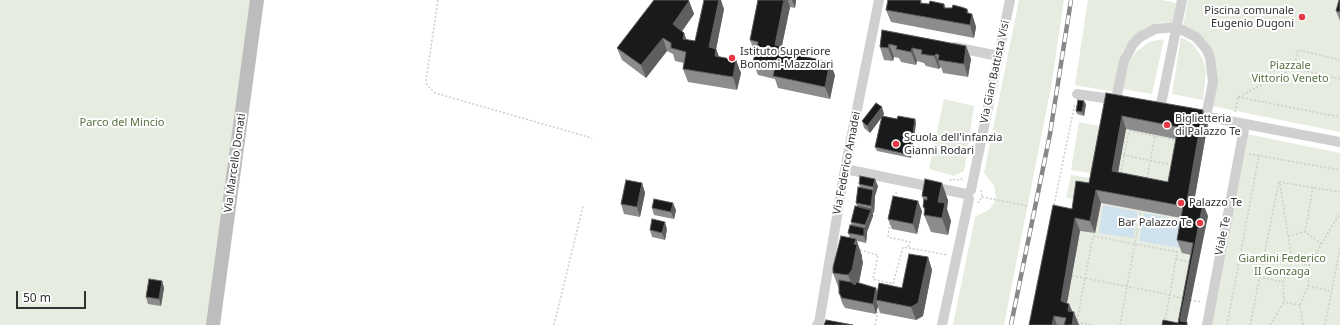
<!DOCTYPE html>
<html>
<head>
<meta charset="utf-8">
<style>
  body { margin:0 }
  #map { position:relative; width:1340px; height:325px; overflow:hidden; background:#fff; font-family:"Noto Sans",sans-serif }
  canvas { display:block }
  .scale { position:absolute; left:16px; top:291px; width:70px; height:18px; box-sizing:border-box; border:2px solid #333; border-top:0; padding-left:5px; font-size:12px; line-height:14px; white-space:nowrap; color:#333; -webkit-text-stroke:3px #fff; paint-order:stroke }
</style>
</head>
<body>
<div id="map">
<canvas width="1340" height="325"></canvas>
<div class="scale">50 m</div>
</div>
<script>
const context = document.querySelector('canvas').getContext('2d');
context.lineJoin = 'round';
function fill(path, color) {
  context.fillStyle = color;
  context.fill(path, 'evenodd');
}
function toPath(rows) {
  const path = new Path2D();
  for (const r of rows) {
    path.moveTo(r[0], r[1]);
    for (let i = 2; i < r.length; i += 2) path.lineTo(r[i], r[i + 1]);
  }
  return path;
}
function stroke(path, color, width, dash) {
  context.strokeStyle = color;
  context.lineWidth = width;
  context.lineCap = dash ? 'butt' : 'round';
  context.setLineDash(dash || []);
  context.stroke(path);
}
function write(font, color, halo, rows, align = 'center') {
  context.font = font + ' "Noto Sans",sans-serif';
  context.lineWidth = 4;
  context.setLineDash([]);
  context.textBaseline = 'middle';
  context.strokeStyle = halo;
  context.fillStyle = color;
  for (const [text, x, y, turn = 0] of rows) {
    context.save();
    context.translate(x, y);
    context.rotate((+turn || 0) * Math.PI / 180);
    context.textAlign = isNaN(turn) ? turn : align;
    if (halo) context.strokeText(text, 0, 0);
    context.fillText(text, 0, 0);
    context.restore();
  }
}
fill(toPath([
  [0,0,262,0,219,325,0,325],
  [1019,0,1064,0,1052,82,1004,325,953,325,975,217,990,209,996,199,994,185,984,173],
  [1088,0,1162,0,1176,3,1173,22,1157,23,1143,30,1131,39,1122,52,1115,92,1075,85],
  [1188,0,1340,0,1340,132,1212,106,1216,67,1183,26],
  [1181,37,1193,44,1203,59,1206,72,1203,100,1172,94],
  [1164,39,1152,94,1123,89,1129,62,1136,52,1149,42],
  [944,99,974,106,964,171,954,176,929,169],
  [1079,122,1104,127,1095,174,1071,170],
  [1126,129,1183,140,1173,195,1116,184],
  [1247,134,1340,153,1340,325,1211,325],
  [1071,175,1096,179,1079,200,1066,198],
  [1101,203,1188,219,1197,256,1184,325,1079,325,1065,314,1080,231,1095,233]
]), '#e6ecdf');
fill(toPath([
  [1103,205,1138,212,1133,238,1099,233],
  [1144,213,1185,221,1180,248,1139,241]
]), '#cfe2ee');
stroke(toPath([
  [438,0,426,80,427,85,435,93,592,138],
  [1294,68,1298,50,1340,60],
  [1238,97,1340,117],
  [1235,112,1238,97,1294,68,1340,79],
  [1129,131,1181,141,1171,193,1119,183,1129,131],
  [1249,154,1340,170],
  [1123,155,1173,165],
  [1147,178,1155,136],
  [950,181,951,179,960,180,964,177],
  [1279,182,1340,192],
  [1280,184,1292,261],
  [982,197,1028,206],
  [895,198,897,190],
  [978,203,982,197,981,190],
  [1054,205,1075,103],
  [890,223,888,237,910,242,908,248],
  [1305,232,1313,187],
  [1288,236,1305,232,1322,244],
  [860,250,878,255,873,279,893,284,903,247,948,255],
  [1176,259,1190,262],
  [1309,265,1340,213],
  [1072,276,1085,278,1093,236,1177,252,1170,295,1184,299],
  [1259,277,1283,282],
  [1308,286,1331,291],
  [1190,300,1202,302],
  [1300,305,1284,302,1283,282,1292,261,1309,265,1308,286,1300,305,1303,325],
  [554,325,583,206],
  [875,325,879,307],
  [1091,325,1077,322,1085,278,1170,295,1164,325],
  [1120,325,1141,210],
  [1227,325,1259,155],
  [1250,325,1279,182],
  [1270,325,1284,302],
  [1325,325,1340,248]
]), '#cdcdcd', 1.5, [2, 2]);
stroke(toPath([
  [955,47,998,56],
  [1077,94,1118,100],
  [1116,100,1124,61,1133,44,1140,37,1155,29,1176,27,1196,37,1207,50,1210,58,1213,82,1206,116],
  [1159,114,1182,0],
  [1193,114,1340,142],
  [845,169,966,194],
  [971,190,1010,0],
  [817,325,819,323,845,169,879,0],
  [942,325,969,199],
  [1207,325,1245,124]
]), '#d0d0d0', 10);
stroke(toPath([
  [213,325,257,0]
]), '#bdbdbd', 14);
const rail = toPath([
  [1011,325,1050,134,1071,0]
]);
stroke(rail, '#888', 4.5);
stroke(rail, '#fff', 3, [9]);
fill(toPath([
  [758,0,796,0,795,8,790,7,781,50,782,51,835,75,830,99,778,88,775,79,758,75,753,62,755,53,750,40],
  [921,0,922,3,929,4,944,4,946,8,967,9,969,14,972,14,976,27,974,38,891,22,886,10],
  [1340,0,1340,21,1336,11],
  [689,1,694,14,682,31,684,33,686,40,695,41,724,9,716,49,719,57,736,60,741,73,737,90,688,82,683,69,684,63,675,61,673,54,667,51,646,78,622,60,617,48],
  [882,30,966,46,971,59,968,77,943,73,941,67,939,69,926,66,924,63,917,61,916,65,901,62,899,58,894,57,893,61,884,60,880,47],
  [1106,93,1208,123,1194,202,1208,216,1178,323,1191,255,1182,253,1177,240,1181,218,1101,203,1095,233,1080,231,1067,303,1069,304,1072,312,1079,325,1029,325,1072,209,1089,183],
  [1126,129,1176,139,1168,182,1118,172],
  [1086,104,1084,116,1077,114,1076,111],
  [884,114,883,116,897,119,915,119,916,123,911,158,877,151,875,147,882,117,870,133,864,128,862,121],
  [642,183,645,193,640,217,624,214,621,204],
  [859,184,878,186,875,196,875,197,874,213,873,213,873,216,867,232,866,243,857,241,862,256,862,259,863,262,859,283,876,288,877,292,902,288,928,257,932,270,923,316,916,320,880,313,878,306,876,314,845,308,842,303,839,293,839,289,833,273,850,238,848,233,852,226,851,222,857,206,856,203,860,188],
  [922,196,948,200,947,209,951,221,948,235,931,232,924,215,925,212,923,207,924,202],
  [652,208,676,210,674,219,654,215],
  [922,211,917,234,892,229,888,219],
  [667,229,665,240,652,237,650,230],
  [162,281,164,288,161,306,148,304,146,297]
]), '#8c8c8c');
fill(toPath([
  [688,0,689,0,689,2,689,1,694,14,678,37,673,24],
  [719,0,721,0,724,9,714,60,709,47],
  [784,0,788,0,790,7,781,50,784,58,783,64,775,45],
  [792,0,796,0,795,8],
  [967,9,971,19,972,14,976,27,974,38,970,25,967,13],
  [684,33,689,46,683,39],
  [663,38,667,51,646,78,641,65],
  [889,44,894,57,893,61,888,48],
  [966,46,971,59,968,77,964,64],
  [912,48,917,61,916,65,911,52],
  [716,49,721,62,715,56],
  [936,54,940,67,939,69,934,56],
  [736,60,741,73,737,90,733,77],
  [830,62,835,75,830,99,825,87],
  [1084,101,1086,104,1084,116,1082,112],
  [882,107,884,114,870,133,867,126],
  [1203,110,1208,123,1192,213,1187,201],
  [1122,116,1126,129,1116,184,1112,171],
  [915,119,916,123,911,158,910,155],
  [875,179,878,186,875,196,875,197,874,213,871,206,873,190,874,191,873,187],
  [642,183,645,193,640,217,637,207],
  [942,183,948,200,947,209,951,221,948,235,942,218,938,202],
  [1096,190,1101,203,1095,233,1090,221],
  [918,201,922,211,917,234,913,224],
  [673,203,676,210,674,219,671,212],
  [1203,203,1208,216,1186,325,1180,321],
  [872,209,873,216,867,232,865,225,871,210],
  [1075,218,1080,231,1065,314,1061,301],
  [665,222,667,229,665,240,662,233],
  [864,228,867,235,866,243,864,236],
  [866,228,867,232,867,235,865,231],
  [856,239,862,256,862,259,863,262,858,287,855,292,848,275],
  [928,257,932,270,923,316,916,320,911,307],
  [162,281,164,288,161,306,159,299],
  [876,288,879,298,876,300,878,306,876,314,873,304],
  [1069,304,1074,315,1074,312,1079,325,1072,325,1068,311],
  [1054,316,1057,325,1052,325]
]), '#5f5f5f');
const building = toPath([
  [654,0,688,0,689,1,673,24,684,33,683,39,695,41,704,0,719,0,709,47,716,49,715,56,736,60,733,77,683,69,686,52,671,48,671,43,663,38,641,65,617,48,654,0],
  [758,0,784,0,775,45,780,46,778,51,830,62,825,87,773,76,775,67,753,62,758,42,750,40,758,0],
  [888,0,921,0,920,3,929,4,930,1,944,4,944,8,952,8,953,5,961,7,967,9,967,13,972,14,970,25,886,10,888,0],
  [1339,0,1340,0,1340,12,1336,11,1339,0],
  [882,30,966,46,964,64,938,60,939,55,936,54,934,56,921,54,922,50,912,48,911,52,896,49,897,46,889,44,888,48,880,47,882,30],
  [1106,93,1203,110,1187,201,1203,203,1180,321,1187,322,1187,325,1162,325,1163,320,1178,323,1193,243,1177,240,1183,206,1096,190,1090,221,1075,218,1061,301,1069,304,1068,311,1074,312,1072,325,1064,325,1066,318,1054,316,1052,325,1029,325,1053,205,1072,209,1076,181,1089,183,1106,93],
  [1122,116,1178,127,1168,182,1112,171,1122,116],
  [1078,100,1084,101,1082,112,1076,111,1078,100],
  [876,103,882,107,867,126,862,121,876,103],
  [882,116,897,119,898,116,915,119,910,155,875,147,882,116],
  [860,176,875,179,873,187,859,184,860,176],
  [925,179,942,183,938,202,945,203,942,218,924,215,925,208,923,207,924,199,927,200,927,197,922,196,925,179],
  [626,180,642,183,637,207,621,204,626,180],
  [858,187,873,190,871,206,856,203,858,187],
  [893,196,918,201,913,224,888,219,893,196],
  [654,199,673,203,671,212,652,208,654,199],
  [855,206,871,210,865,225,851,222,855,206],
  [858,206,872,209,871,211,871,210,858,206],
  [652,219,665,222,662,233,650,230,652,219],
  [850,225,864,228,864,236,848,233,850,225],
  [852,225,866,228,865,231,864,228,852,225],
  [841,236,856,239,854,244,857,245,852,270,848,275,833,273,833,267,841,236],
  [909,254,928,257,918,303,911,307,876,300,879,283,902,288,909,254],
  [149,279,162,281,159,299,146,297,149,279],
  [839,280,851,282,855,285,856,282,876,288,873,304,842,298,839,293,839,280],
  [826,320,853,325,824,325,826,320]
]);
fill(building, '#1a1a1a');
stroke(building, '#5f5f5f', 1);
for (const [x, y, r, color] of [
  [1302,17,4,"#e63946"],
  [732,58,4,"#e63946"],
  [1167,125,4,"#e63946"],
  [896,144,4,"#e63946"],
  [1181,203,4,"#e63946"],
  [1200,223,4,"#e63946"]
]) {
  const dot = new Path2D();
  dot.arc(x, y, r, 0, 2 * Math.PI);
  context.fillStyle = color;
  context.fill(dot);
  stroke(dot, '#fff', 1.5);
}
write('11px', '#333', '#fff', [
  ["Piscina comunale",1294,11,"right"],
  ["Eugenio Dugoni",1294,24,"right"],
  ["Istituto Superiore",740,52],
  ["Bonomi-Mazzolari",740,65],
  ["Biglietteria",1175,119],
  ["di Palazzo Te",1175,132],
  ["Scuola dell'infanzia",904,138],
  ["Gianni Rodari",904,151],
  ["Palazzo Te",1189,203],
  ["Bar Palazzo Te",1192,223,"right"]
], 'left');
write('11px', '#56703f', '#fff', [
  ["Piazzale",1290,66],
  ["Vittorio Veneto",1290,79],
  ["Parco del Mincio",122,123],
  ["Giardini Federico",1282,259],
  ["II Gonzaga",1282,272]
]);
write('11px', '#333', '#fff', [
  ["Via Gian Battista Visi",995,72,-78],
  ["Via Marcello Donati",235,163,-82],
  ["Via Federico Amadei",847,163,-79],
  ["Viale Te",1223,236,-79]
]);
</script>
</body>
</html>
